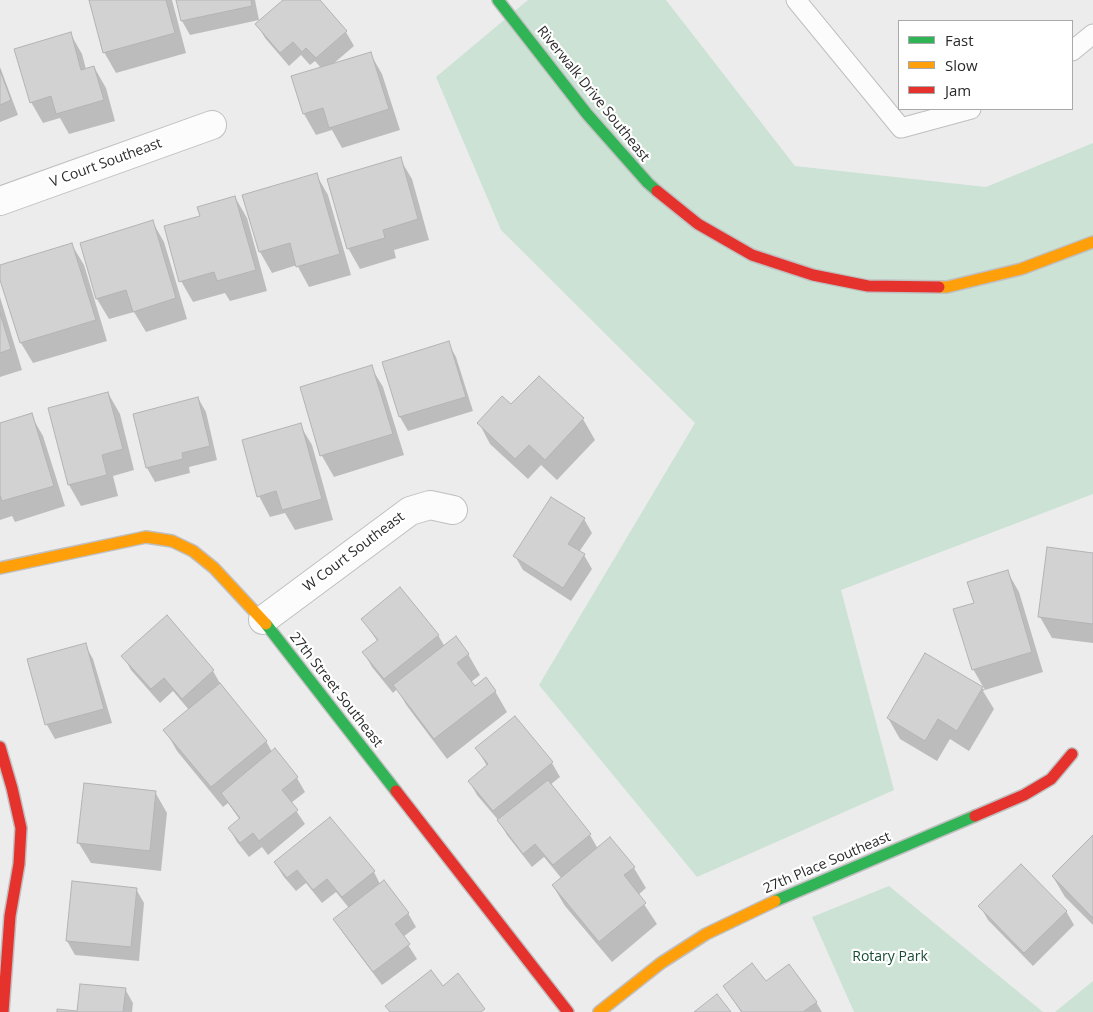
<!DOCTYPE html>
<html>
<head>
<meta charset="utf-8">
<style>
  body { margin:0 }
  #map { position:relative; width:1093px; height:1012px; overflow:hidden; background:#ececed; font-family:"Open Sans",sans-serif }
  canvas { display:block }
  .legend { position:absolute; left:898px; top:20px; width:175px; height:90px; box-sizing:border-box; background:#fff; border:1px solid #a9a9aa; margin:0; padding:6px 9px; list-style:none; font-size:15px; color:#29292a }
  .legend li { display:flex; align-items:center; gap:10px; height:25px }
  .legend b { width:25px; border:1px solid #a9a9aa }
</style>
</head>
<body>
<div id="map">
<canvas width="1093" height="1012"></canvas>
<ul class="legend">
<li><b style="height:6px;background:#30b455"></b>Fast</li>
<li><b style="height:6px;background:#ff9f0a"></b>Slow</li>
<li><b style="height:6px;background:#e5322d"></b>Jam</li>
</ul>
</div>
<script>
const context = document.querySelector('canvas').getContext('2d');
context.lineJoin = 'round';
function fill(path, color) {
  context.fillStyle = color;
  context.fill(path, 'evenodd');
}
function toPath(rows) {
  const path = new Path2D();
  for (const r of rows) {
    path.moveTo(r[0], r[1]);
    for (let i = 2; i < r.length; i += 2) path.lineTo(r[i], r[i + 1]);
  }
  return path;
}
function stroke(path, color, width, dash) {
  context.strokeStyle = color;
  context.lineWidth = width;
  context.lineCap = dash ? 'butt' : 'round';
  context.setLineDash(dash || []);
  context.stroke(path);
}
function write(font, color, halo, rows, align = 'center') {
  context.font = font + ' "Open Sans",sans-serif';
  context.lineWidth = 4.5;
  context.setLineDash([]);
  context.textBaseline = 'middle';
  context.strokeStyle = halo;
  context.fillStyle = color;
  for (const [text, x, y, turn = 0] of rows) {
    context.save();
    context.translate(x, y);
    context.rotate((+turn || 0) * Math.PI / 180);
    context.textAlign = isNaN(turn) ? turn : align;
    if (halo) context.strokeText(text, 0, 0);
    context.fillText(text, 0, 0);
    context.restore();
  }
}
fill(toPath([
  [528,0,666,0,795,166,986,187,1093,143,1093,494,841,590,894,790,697,877,539,685,695,423,501,230,436,77],
  [889,886,1043,1012,854,1012,812,917],
  [1093,981,1093,1012,1055,1012]
]), '#cce2d5');
fill(toPath([
  [90,0,172,0,186,53,116,73,104,52],
  [178,0,255,0,259,20,190,35,182,21],
  [285,0,318,0,346,32,354,46,333,64,370,53,382,74,400,130,342,148,332,130,316,135,304,114,293,76,321,68,315,61,310,65,301,55,289,66,265,38,257,24],
  [70,33,82,54,86,69,94,67,106,88,115,121,69,134,60,118,43,123,31,102],
  [0,67,18,115,0,122],
  [400,159,412,179,429,240,394,250,396,258,360,269,348,248],
  [316,174,328,195,351,275,309,287,297,265,272,273,260,252,244,196],
  [235,197,247,218,267,291,230,301,225,293,193,302,181,281,201,217],
  [152,221,164,242,187,319,146,332,134,312,109,319,97,299,81,244],
  [72,245,84,265,107,341,33,363,21,343,0,275,0,267],
  [0,297,22,370,0,377],
  [448,343,456,357,473,411,408,431,400,417,384,362],
  [371,367,383,387,404,455,334,477,322,456,301,388],
  [108,393,120,414,134,470,113,476,118,496,81,506,69,485,49,409],
  [198,398,206,412,217,460,189,467,190,473,155,482,147,468,134,415],
  [511,406,583,419,595,440,557,480,541,465,528,479,490,444,479,423],
  [31,415,43,436,65,506,15,522,12,516,0,520,0,424],
  [300,425,312,445,333,520,295,530,285,513,270,517,259,496],
  [584,519,592,533,579,552,584,555,592,569,571,601,523,570,515,556],
  [1093,554,1093,643,1052,638,1040,617],
  [1007,571,1019,592,1043,672,985,690,973,669,975,603],
  [362,619,438,635,445,647,468,654,480,675,471,682,475,687,495,691,507,712,447,759,407,706,397,689,393,693,372,667,364,653,378,642],
  [85,645,93,659,112,723,55,739,47,725,29,660],
  [926,655,985,690,983,691,994,709,969,751,950,739,937,761,900,739,888,718],
  [123,656,213,671,221,685,266,741,272,752,297,778,305,792,291,803,305,824,268,855,262,847,249,857,237,842,229,828,240,820,228,803,223,807,177,751,165,730,189,710,173,691,160,703,131,670],
  [515,718,552,763,560,777,550,785,590,835,598,849,634,868,646,888,638,895,657,924,612,962,565,906,553,886,562,879,544,857,532,867,507,835,499,821,477,795,469,781,487,766,477,749],
  [155,792,167,813,161,871,91,863,78,842],
  [330,819,374,872,380,884,408,913,416,927,403,937,417,959,382,985,343,933,335,920,349,908,336,892,322,903,306,883,296,891,284,877,275,863],
  [1093,836,1093,925,1065,897,1053,877],
  [136,889,144,903,139,961,75,955,67,941],
  [980,906,1066,911,1074,925,1033,966,988,920],
  [766,982,816,1002,822,1012,741,1012,724,986],
  [125,989,133,1003,132,1012,78,1012]
]), '#0003');
const building = toPath([
  [89,0,166,0,175,33,103,53,89,0],
  [176,0,251,0,252,6,181,21,176,0],
  [283,0,320,0,347,31,316,58,306,48,302,52,293,42,280,53,255,24,283,0],
  [71,32,81,70,94,66,104,100,56,114,51,96,30,103,14,49,71,32],
  [371,52,389,109,329,128,323,108,303,114,291,76,371,52],
  [0,70,11,100,0,105,0,70],
  [401,157,418,219,383,230,385,238,347,249,327,179,401,157],
  [317,173,340,254,296,267,290,243,259,252,242,195,317,173],
  [235,196,256,270,217,281,214,272,179,282,164,226,200,216,197,207,235,196],
  [153,220,176,298,133,312,126,290,96,299,80,243,153,220],
  [72,243,96,320,20,343,0,280,0,265,72,243],
  [0,313,11,349,0,353,0,313],
  [449,341,466,397,399,417,382,362,449,341],
  [372,365,393,434,320,456,300,387,372,365],
  [539,376,584,418,545,460,529,445,515,459,477,423,502,396,511,404,539,376],
  [108,392,123,449,102,455,107,475,68,485,48,408,108,392],
  [198,397,210,446,182,453,183,459,146,468,133,414,198,397],
  [32,413,54,486,2,501,0,495,0,423,32,413],
  [301,423,322,499,282,510,276,491,257,497,242,440,301,423],
  [551,497,585,518,568,544,585,554,563,588,513,556,551,497],
  [1047,547,1093,553,1093,624,1038,617,1047,547],
  [1008,570,1032,652,972,670,953,609,974,603,967,582,1008,570],
  [400,587,439,635,384,679,362,652,378,640,361,619,400,587],
  [167,615,214,670,182,699,164,678,151,689,121,656,167,615],
  [456,636,469,654,457,663,475,686,486,677,496,691,434,739,393,685,456,636],
  [86,643,104,709,45,725,27,659,86,643],
  [925,653,983,687,957,731,938,719,925,741,887,718,925,653],
  [220,683,267,741,211,787,163,730,220,683],
  [515,716,553,762,493,811,468,781,488,764,475,748,515,716],
  [275,748,298,777,282,790,298,810,259,841,253,833,240,843,228,828,240,818,221,793,275,748],
  [548,780,591,834,553,865,535,844,523,854,497,820,548,780],
  [84,783,156,791,150,851,77,843,84,783],
  [330,817,375,871,342,897,327,879,313,890,297,870,287,878,274,862,330,817],
  [1093,835,1093,918,1052,876,1093,835],
  [610,837,635,867,624,875,646,903,599,942,552,885,610,837],
  [1021,864,1067,911,1024,953,978,906,1021,864],
  [384,880,409,913,395,924,410,944,373,972,333,919,384,880],
  [72,881,137,888,131,947,66,941,72,881],
  [752,963,766,981,789,964,817,1002,803,1012,742,1012,723,986,752,963],
  [431,970,443,986,458,973,485,1009,481,1012,390,1012,385,1006,431,970],
  [80,984,126,988,123,1012,57,1012,57,1009,77,1011,80,984],
  [717,994,731,1012,694,1012,717,994]
]);
fill(building, '#d2d2d3');
stroke(building, '#b3b3b4', 1);
const lane = toPath([
  [796,0,901,128,971,109],
  [1072,51,1093,34]
]);
const street = toPath([
  [0,201,212,125],
  [263,620,410,511,430,505,453,510]
]);
const fast = toPath([
  [498,0,587,114,648,183,657,191],
  [266,624,396,791],
  [775,901,975,816]
]);
const slow = toPath([
  [939,287,947,287,1021,269,1093,242],
  [0,568,146,537,172,541,193,551,214,568,266,624],
  [599,1012,661,963,706,934,775,901]
]);
const jam = toPath([
  [657,191,698,224,752,255,813,275,868,286,939,287],
  [0,747,12,788,21,828,19,864,10,916,3,1012],
  [396,791,568,1012],
  [975,816,1024,795,1051,779,1072,754]
]);
stroke(lane, '#bfbfc0', 21);
stroke(street, '#bfbfc0', 30);
stroke(fast, '#bfbfc0', 14);
stroke(slow, '#bfbfc0', 14);
stroke(jam, '#bfbfc0', 14);
stroke(lane, '#fcfcfc', 19);
stroke(street, '#fcfcfc', 28);
stroke(fast, '#30b455', 11);
stroke(slow, '#ff9f0a', 11);
stroke(jam, '#e5322d', 11);
write('14px', '#29292a', '#fff', [
  ["Riverwalk Drive Southeast",593,94,51],
  ["V Court Southeast",106,163,-20],
  ["W Court Southeast",354,552,-37],
  ["27th Street Southeast",336,690,52],
  ["27th Place Southeast",827,863,-23]
]);
write('14px', '#174c34', '#fff', [
  ["Rotary Park",890,957]
]);
</script>
</body>
</html>
